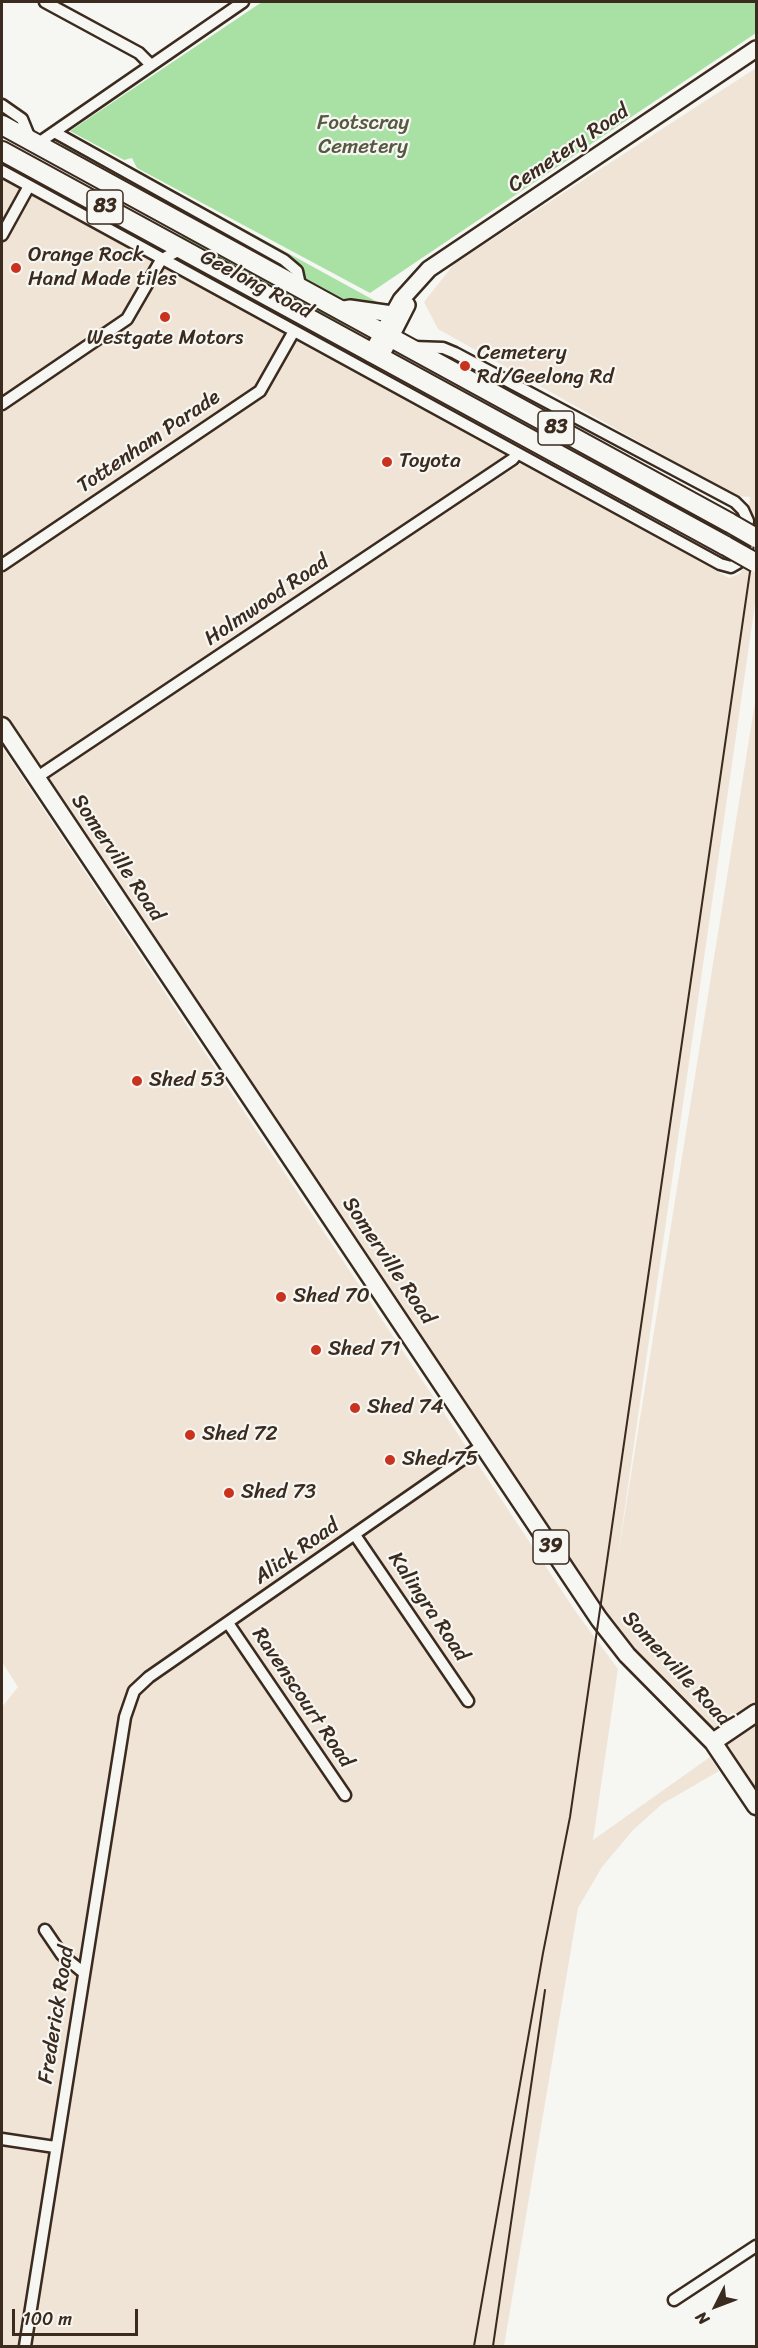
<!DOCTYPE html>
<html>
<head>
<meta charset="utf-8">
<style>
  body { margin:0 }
  #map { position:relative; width:758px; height:2348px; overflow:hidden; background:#f6f6f2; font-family:Sriracha,sans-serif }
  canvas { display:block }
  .frame { position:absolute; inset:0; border:3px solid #3b2a1e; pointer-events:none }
  .north { position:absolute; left:686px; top:2276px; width:60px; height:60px; -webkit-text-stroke:4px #f6f6f2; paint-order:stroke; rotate:228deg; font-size:16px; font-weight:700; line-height:24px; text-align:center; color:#3b2a1e }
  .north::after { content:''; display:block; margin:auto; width:21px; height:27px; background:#3b2a1e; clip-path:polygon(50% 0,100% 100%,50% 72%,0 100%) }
  .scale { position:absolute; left:12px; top:2309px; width:126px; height:27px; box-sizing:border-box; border:3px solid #3b2a1e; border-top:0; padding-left:8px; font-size:18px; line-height:21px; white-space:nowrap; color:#3b2a1e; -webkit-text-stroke:4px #f6f6f2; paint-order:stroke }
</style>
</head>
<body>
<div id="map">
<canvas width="758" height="2348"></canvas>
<div class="frame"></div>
<div class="north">N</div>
<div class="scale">100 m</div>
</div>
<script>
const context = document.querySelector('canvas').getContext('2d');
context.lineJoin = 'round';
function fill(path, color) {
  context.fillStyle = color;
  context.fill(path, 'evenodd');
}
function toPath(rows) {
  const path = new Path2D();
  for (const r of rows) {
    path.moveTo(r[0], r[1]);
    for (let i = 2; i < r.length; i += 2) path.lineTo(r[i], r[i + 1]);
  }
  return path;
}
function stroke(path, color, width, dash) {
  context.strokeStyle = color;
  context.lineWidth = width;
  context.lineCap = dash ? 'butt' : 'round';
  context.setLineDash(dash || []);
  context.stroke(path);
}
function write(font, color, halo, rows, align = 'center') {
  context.font = font + ' Sriracha,sans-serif';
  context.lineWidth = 4.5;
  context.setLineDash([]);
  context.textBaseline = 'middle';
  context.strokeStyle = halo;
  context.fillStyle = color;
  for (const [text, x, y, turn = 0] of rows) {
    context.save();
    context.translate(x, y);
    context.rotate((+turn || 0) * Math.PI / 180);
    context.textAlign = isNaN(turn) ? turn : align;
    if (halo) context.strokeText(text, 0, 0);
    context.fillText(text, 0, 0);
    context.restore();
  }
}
fill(toPath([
  [756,68,756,597,617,1562,756,696,756,1707,718,1734,609,1621,45,779,523,462,729,578,741,573,750,497,736,496,438,329,424,302,454,264],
  [2,178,22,189,2,224],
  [30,195,154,262,122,318,2,395,2,244],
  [165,263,286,332,257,389,2,560,2,413,134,323],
  [296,341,511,456,42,771,2,712,2,570,266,395],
  [2,747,576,1612,618,1669,593,1840,710,1757,719,1771,662,1804,633,1830,602,1867,578,1908,504,2346,2,2346,2,1707,18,1687,2,1662],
  [756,1713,756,1788,722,1737]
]), '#f0e4d6');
fill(toPath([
  [262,2,756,2,756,33,370,293,137,168,132,158,124,160,70,131],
  [61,141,77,150,84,160,276,261,296,276,64,151],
  [2,159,58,190,65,197,63,200,2,165],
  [151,178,379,303,378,308,336,299,305,280,294,260,192,204],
  [183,235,298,296,364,337,362,340,180,238],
  [182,258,230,284,240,295,239,298,172,259],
  [257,303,273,307,357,355,355,358,349,356,255,306]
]), '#a9e1a5');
const street = toPath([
  [45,2,139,53,150,64],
  [2,105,22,119,31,141],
  [56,133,284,260,297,271,301,290],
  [37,144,243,2],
  [2,171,720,564,731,567,738,563,743,552,748,521,743,510,735,502,455,353,443,348,413,347],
  [2,235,29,186],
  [2,404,127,319,161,260,181,249],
  [2,565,260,391,294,331],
  [36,778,513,459,517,454],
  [355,1535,468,1701],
  [228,1623,345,1795],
  [45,1930,62,1955,84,1973],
  [2,2139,55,2147],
  [674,2300,756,2246],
  [25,2346,125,1717,134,1691,149,1677,483,1445]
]);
const secondary = toPath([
  [339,310,350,308,392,314],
  [371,354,401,300,429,269,756,49],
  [380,358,407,305]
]);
const primary = toPath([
  [2,726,599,1619,627,1655,713,1742,756,1806],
  [713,1742,756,1713]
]);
const highway = toPath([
  [2,125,730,523],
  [2,151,726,546]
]);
stroke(street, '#3b2a1e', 15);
stroke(secondary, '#3b2a1e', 20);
stroke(primary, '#3b2a1e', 21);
stroke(highway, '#3b2a1e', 22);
stroke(street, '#f6f6f2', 10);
stroke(secondary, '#f6f6f2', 15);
stroke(primary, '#f6f6f2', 16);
stroke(highway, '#f6f6f2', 18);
stroke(toPath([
  [474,2346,543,1953,570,1817,756,530],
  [493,2346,545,1990]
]), '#3b2a1e', 2);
const highwayBridge = toPath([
  [730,523,756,538],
  [726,546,756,563]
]);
stroke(highwayBridge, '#3b2a1e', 22, []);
stroke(highwayBridge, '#f6f6f2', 18);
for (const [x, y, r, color] of [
  [16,268,6,"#c8321e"],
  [165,317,6,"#c8321e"],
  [465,366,6,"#c8321e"],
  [387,462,6,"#c8321e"],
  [137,1081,6,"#c8321e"],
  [281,1297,6,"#c8321e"],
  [316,1350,6,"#c8321e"],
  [355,1408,6,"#c8321e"],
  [190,1435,6,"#c8321e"],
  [390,1460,6,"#c8321e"],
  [229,1493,6,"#c8321e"]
]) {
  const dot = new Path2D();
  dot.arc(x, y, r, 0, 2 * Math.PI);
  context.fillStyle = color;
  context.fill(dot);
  stroke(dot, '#f6f6f2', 2);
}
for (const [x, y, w] of [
  [105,207,36],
  [556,428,36],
  [551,1547,36]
]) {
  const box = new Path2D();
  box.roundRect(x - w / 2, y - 17, w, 34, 4.5);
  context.fillStyle = '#f6f6f2';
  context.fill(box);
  stroke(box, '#3b2a1e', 1.5);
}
write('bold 20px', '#3b2a1e', null, [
  ["83",105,207],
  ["83",556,428],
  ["39",551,1547]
]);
write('21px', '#565840', '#f6f6f2', [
  ["Footscray",363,124],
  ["Cemetery",363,148]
]);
write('21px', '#3b2a1e', '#f6f6f2', [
  ["Cemetery Road",569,149,-34],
  ["Geelong Road",256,285,28],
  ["Tottenham Parade",149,442,-34],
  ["Holmwood Road",267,601,-34],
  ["Somerville Road",117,858,56],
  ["Somerville Road",388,1261,56],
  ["Alick Road",297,1552,-35],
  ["Kalingra Road",428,1607,56],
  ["Somerville Road",676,1669,47],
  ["Ravenscourt Road",302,1698,56],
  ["Frederick Road",57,2015,-81]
]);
write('21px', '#3b2a1e', '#f6f6f2', [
  ["Orange Rock",28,256],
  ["Hand Made tiles",28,280],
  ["Westgate Motors",165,339,"center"],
  ["Cemetery",477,354],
  ["Rd/Geelong Rd",477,378],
  ["Toyota",399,462],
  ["Shed 53",149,1081],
  ["Shed 70",293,1297],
  ["Shed 71",328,1350],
  ["Shed 74",367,1408],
  ["Shed 72",202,1435],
  ["Shed 75",402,1460],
  ["Shed 73",241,1493]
], 'left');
</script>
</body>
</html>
